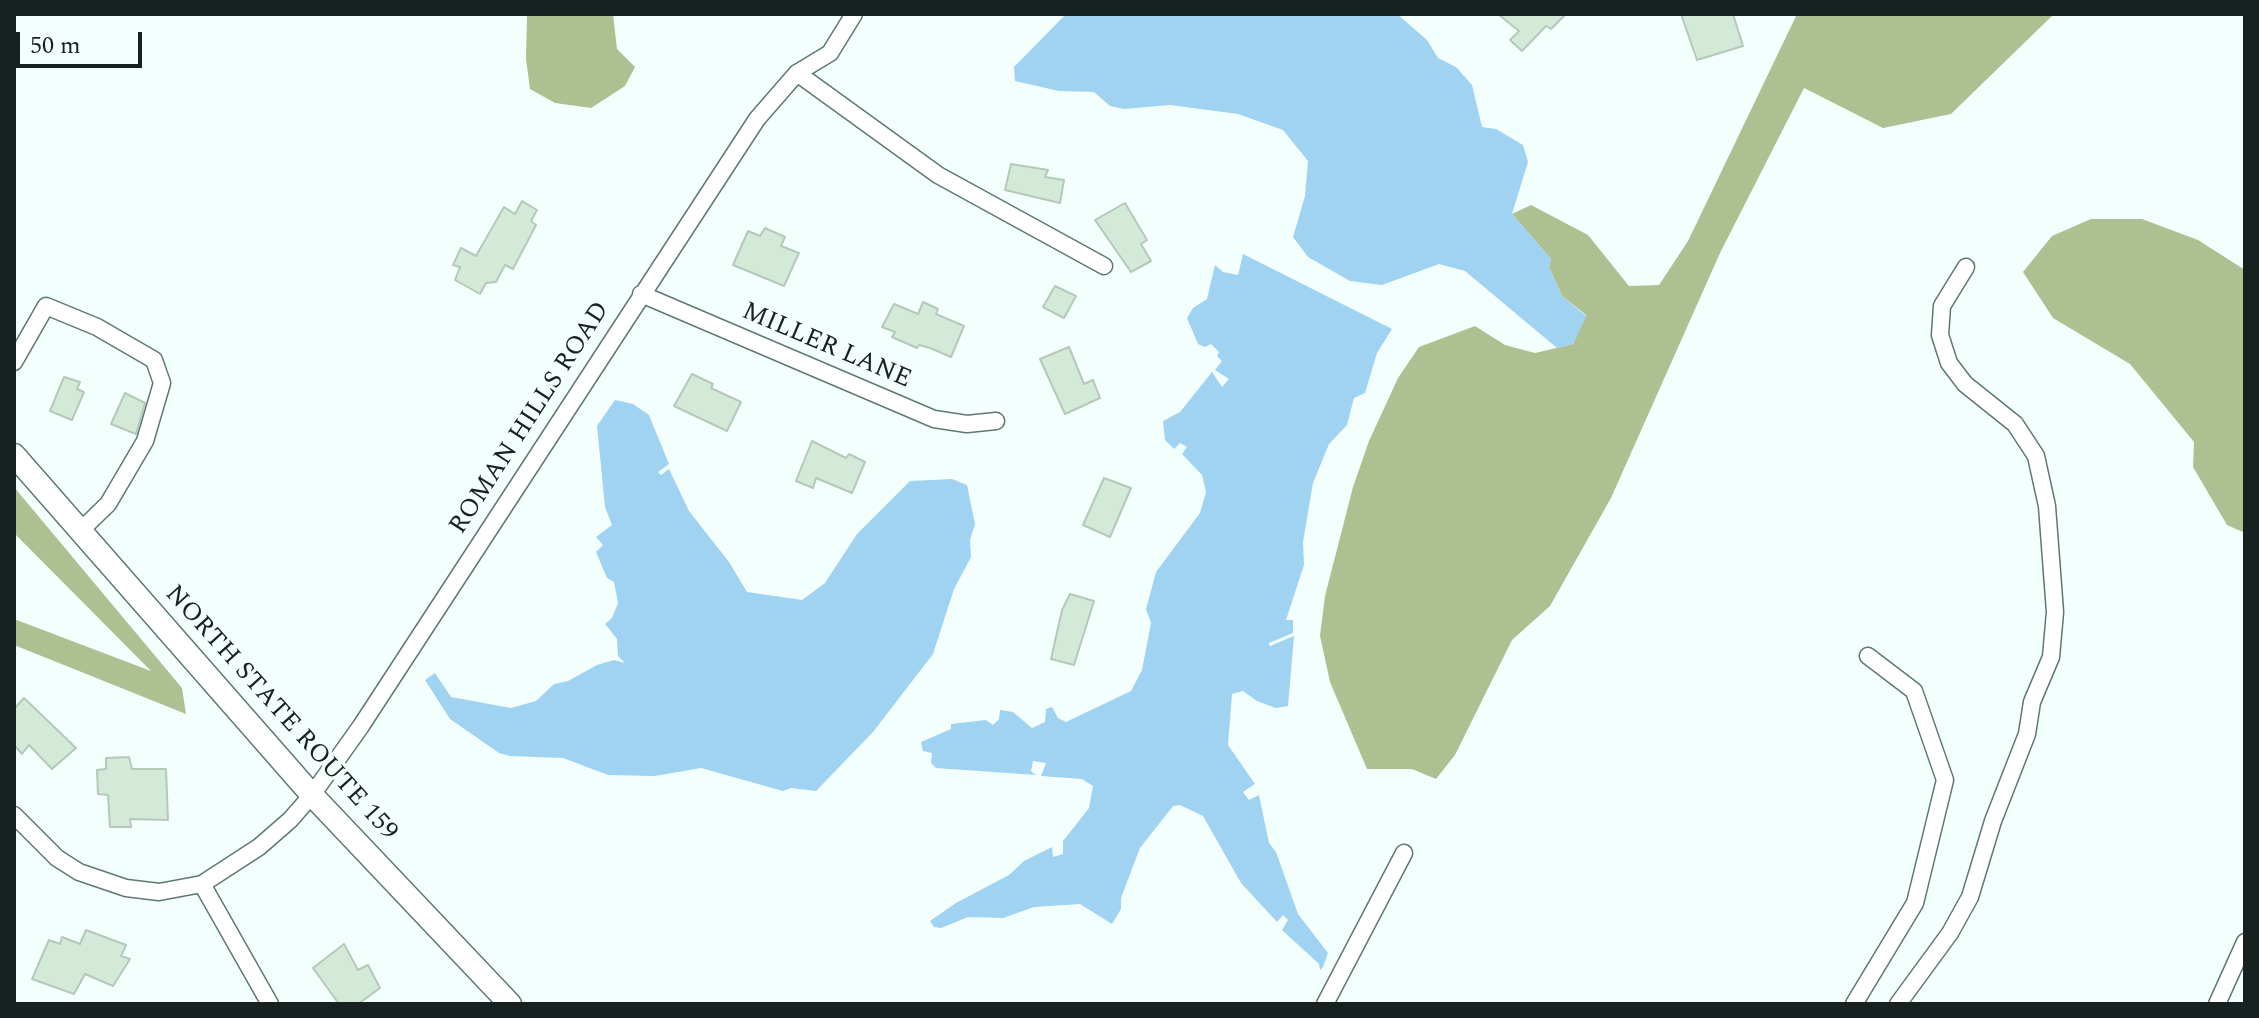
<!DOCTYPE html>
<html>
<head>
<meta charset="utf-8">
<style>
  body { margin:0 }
  #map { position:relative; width:2259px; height:1018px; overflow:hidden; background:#f3fffc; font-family:Spectral,serif }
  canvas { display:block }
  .frame { position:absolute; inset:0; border:16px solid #172220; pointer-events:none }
  .scale { position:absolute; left:16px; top:32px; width:126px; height:36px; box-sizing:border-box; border:4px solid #172220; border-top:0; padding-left:10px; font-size:24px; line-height:28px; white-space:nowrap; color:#172220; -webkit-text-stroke:6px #f3fffc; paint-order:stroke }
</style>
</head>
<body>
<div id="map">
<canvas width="2259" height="1018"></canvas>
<div class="frame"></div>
<div class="scale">50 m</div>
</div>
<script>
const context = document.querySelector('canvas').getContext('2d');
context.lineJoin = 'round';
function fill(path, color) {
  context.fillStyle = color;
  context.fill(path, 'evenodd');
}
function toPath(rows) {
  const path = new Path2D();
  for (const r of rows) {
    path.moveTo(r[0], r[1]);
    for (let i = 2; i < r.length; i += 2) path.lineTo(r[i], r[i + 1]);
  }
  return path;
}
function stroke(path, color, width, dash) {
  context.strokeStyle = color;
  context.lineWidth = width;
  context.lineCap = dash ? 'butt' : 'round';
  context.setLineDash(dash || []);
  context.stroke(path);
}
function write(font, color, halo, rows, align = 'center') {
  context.font = font + ' Spectral,serif';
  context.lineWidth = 7;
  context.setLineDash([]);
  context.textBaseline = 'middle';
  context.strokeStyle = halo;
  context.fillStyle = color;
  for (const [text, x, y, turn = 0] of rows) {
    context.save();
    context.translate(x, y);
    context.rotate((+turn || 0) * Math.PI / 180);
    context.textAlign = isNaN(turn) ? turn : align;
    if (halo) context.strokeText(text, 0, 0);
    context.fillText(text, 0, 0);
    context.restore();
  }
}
fill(toPath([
  [527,14,613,14,617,49,635,67,625,86,591,108,555,103,530,89,526,59],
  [1797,14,2054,14,1951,114,1883,128,1804,88,1720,253,1611,498,1550,606,1512,640,1455,755,1436,779,1412,769,1367,769,1330,682,1320,636,1325,596,1353,487,1369,441,1398,378,1419,347,1475,326,1505,345,1535,353,1573,344,1586,315,1562,296,1549,267,1551,259,1512,214,1531,205,1588,235,1629,286,1659,285,1688,241],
  [2091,219,2142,219,2198,240,2245,270,2245,533,2227,525,2193,467,2194,442,2130,364,2053,318,2023,272,2052,236],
  [14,487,182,688,186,714,14,645,14,619,151,671,14,533]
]), '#aec091');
fill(toPath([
  [1066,14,1397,14,1427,40,1438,58,1456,67,1472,85,1482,127,1496,129,1523,145,1528,162,1512,214,1551,259,1549,267,1562,296,1586,316,1573,344,1557,348,1465,271,1439,264,1382,285,1350,281,1308,257,1293,237,1305,196,1308,161,1283,130,1238,114,1170,105,1124,109,1110,106,1094,92,1059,91,1015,81,1014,67],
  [1243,254,1392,329,1377,353,1365,393,1354,398,1347,425,1329,444,1313,483,1303,542,1304,565,1286,620,1293,620,1293,633,1269,643,1270,646,1294,636,1288,706,1276,708,1257,701,1243,691,1232,694,1228,745,1255,784,1243,792,1249,800,1259,795,1269,843,1276,852,1298,914,1328,953,1323,967,1320,970,1319,964,1282,930,1288,920,1283,915,1277,922,1241,883,1203,816,1180,805,1173,806,1140,848,1121,898,1121,909,1112,924,1080,904,1034,907,1003,918,968,917,941,928,934,927,930,921,956,903,1009,875,1024,861,1052,847,1053,857,1063,854,1063,841,1089,808,1093,786,1082,779,1041,776,1046,763,1033,761,1031,771,1036,775,936,768,931,763,932,753,923,751,921,742,951,729,951,724,986,720,993,725,999,719,1000,710,1013,712,1032,728,1045,722,1046,709,1052,707,1058,718,1066,722,1131,691,1142,670,1151,623,1146,609,1156,572,1200,513,1206,492,1202,475,1182,454,1187,447,1180,443,1174,449,1165,440,1163,421,1180,412,1212,372,1222,387,1229,379,1215,370,1222,361,1217,356,1219,352,1211,344,1205,347,1198,344,1187,318,1193,308,1207,299,1215,265,1223,272,1238,275],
  [615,400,633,404,649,415,669,464,658,472,661,475,669,469,689,511,729,562,747,592,802,600,825,583,857,534,910,481,952,479,967,485,975,524,970,540,971,557,954,589,933,654,873,732,816,791,791,788,783,791,701,768,655,776,608,775,563,758,510,756,499,753,450,719,425,680,435,673,451,697,511,708,536,701,554,684,568,681,597,665,614,660,625,663,618,656,617,639,605,624,612,618,618,603,614,582,607,578,596,552,603,545,596,537,612,525,605,507,597,426]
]), '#a0d2f1');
const building = toPath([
  [1498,14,1566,14,1551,29,1546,26,1522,51,1510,40,1519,31,1498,14],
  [1681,14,1733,14,1743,46,1697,60,1681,14],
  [1011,164,1048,170,1045,177,1064,180,1060,203,1005,190,1011,164],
  [522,201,537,210,531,221,536,225,513,269,505,265,496,282,486,283,480,294,455,280,460,267,453,265,461,248,476,256,504,207,515,214,522,201],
  [1125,203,1147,240,1141,244,1151,261,1131,272,1095,220,1125,203],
  [765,228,785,237,781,246,799,253,784,286,733,265,748,231,760,236,765,228],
  [1055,286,1076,296,1064,318,1043,307,1055,286],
  [923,302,938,309,936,314,964,326,951,357,930,348,919,345,917,348,892,337,895,332,882,327,894,304,918,314,923,302],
  [1069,347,1084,384,1093,380,1100,398,1065,414,1040,359,1069,347],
  [692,374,713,384,711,388,741,402,727,431,674,406,692,374],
  [64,377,80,382,77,389,84,392,72,420,50,411,64,377],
  [125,393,145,403,136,434,111,424,125,393],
  [812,441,846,458,849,454,865,462,852,493,816,478,813,488,796,481,812,441],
  [1104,478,1131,488,1110,537,1083,525,1104,478],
  [1070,594,1094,601,1074,665,1051,659,1062,610,1070,594],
  [24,698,76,748,52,769,29,745,22,754,14,745,14,709,24,698],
  [129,757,132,769,166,769,168,820,130,819,131,827,110,827,108,795,98,794,97,770,106,769,106,758,129,757],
  [86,930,126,945,121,956,130,959,113,986,85,974,74,994,32,979,49,940,60,944,62,937,80,944,86,930],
  [344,944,358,970,368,965,380,988,358,1004,339,1004,313,968,344,944]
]);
fill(building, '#d4ead9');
stroke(building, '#b4c9b9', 2);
const minor = toPath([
  [797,73,938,175,1104,266],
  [641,294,934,419,967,424,996,421],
  [14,362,46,306,97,327,154,360,162,383,145,441,108,504,79,532],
  [14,815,57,858,79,872,126,888,159,892,202,884,259,847,290,820,312,795,361,726,757,119,797,73,830,53,854,14],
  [202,884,270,1004],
  [1325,1004,1404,853],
  [1854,1004,1915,903,1945,780,1914,691,1868,656],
  [1898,1004,1950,933,1970,897,1993,821,2027,734,2032,702,2051,657,2055,612,2047,506,2036,456,2015,424,1965,384,1949,363,1940,335,1942,306,1966,267],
  [2217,1004,2245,942]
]);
const major = toPath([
  [14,455,312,795,510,1004]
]);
stroke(minor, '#5e7873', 19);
stroke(major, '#5e7873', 25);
stroke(minor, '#fff', 16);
stroke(major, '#fff', 22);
write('26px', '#172220', '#f3fffc', [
  ["MILLER LANE",826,347,23],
  ["ROMAN HILLS ROAD",531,419,-57],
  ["NORTH STATE ROUTE 159",280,714,48]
]);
</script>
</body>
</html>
